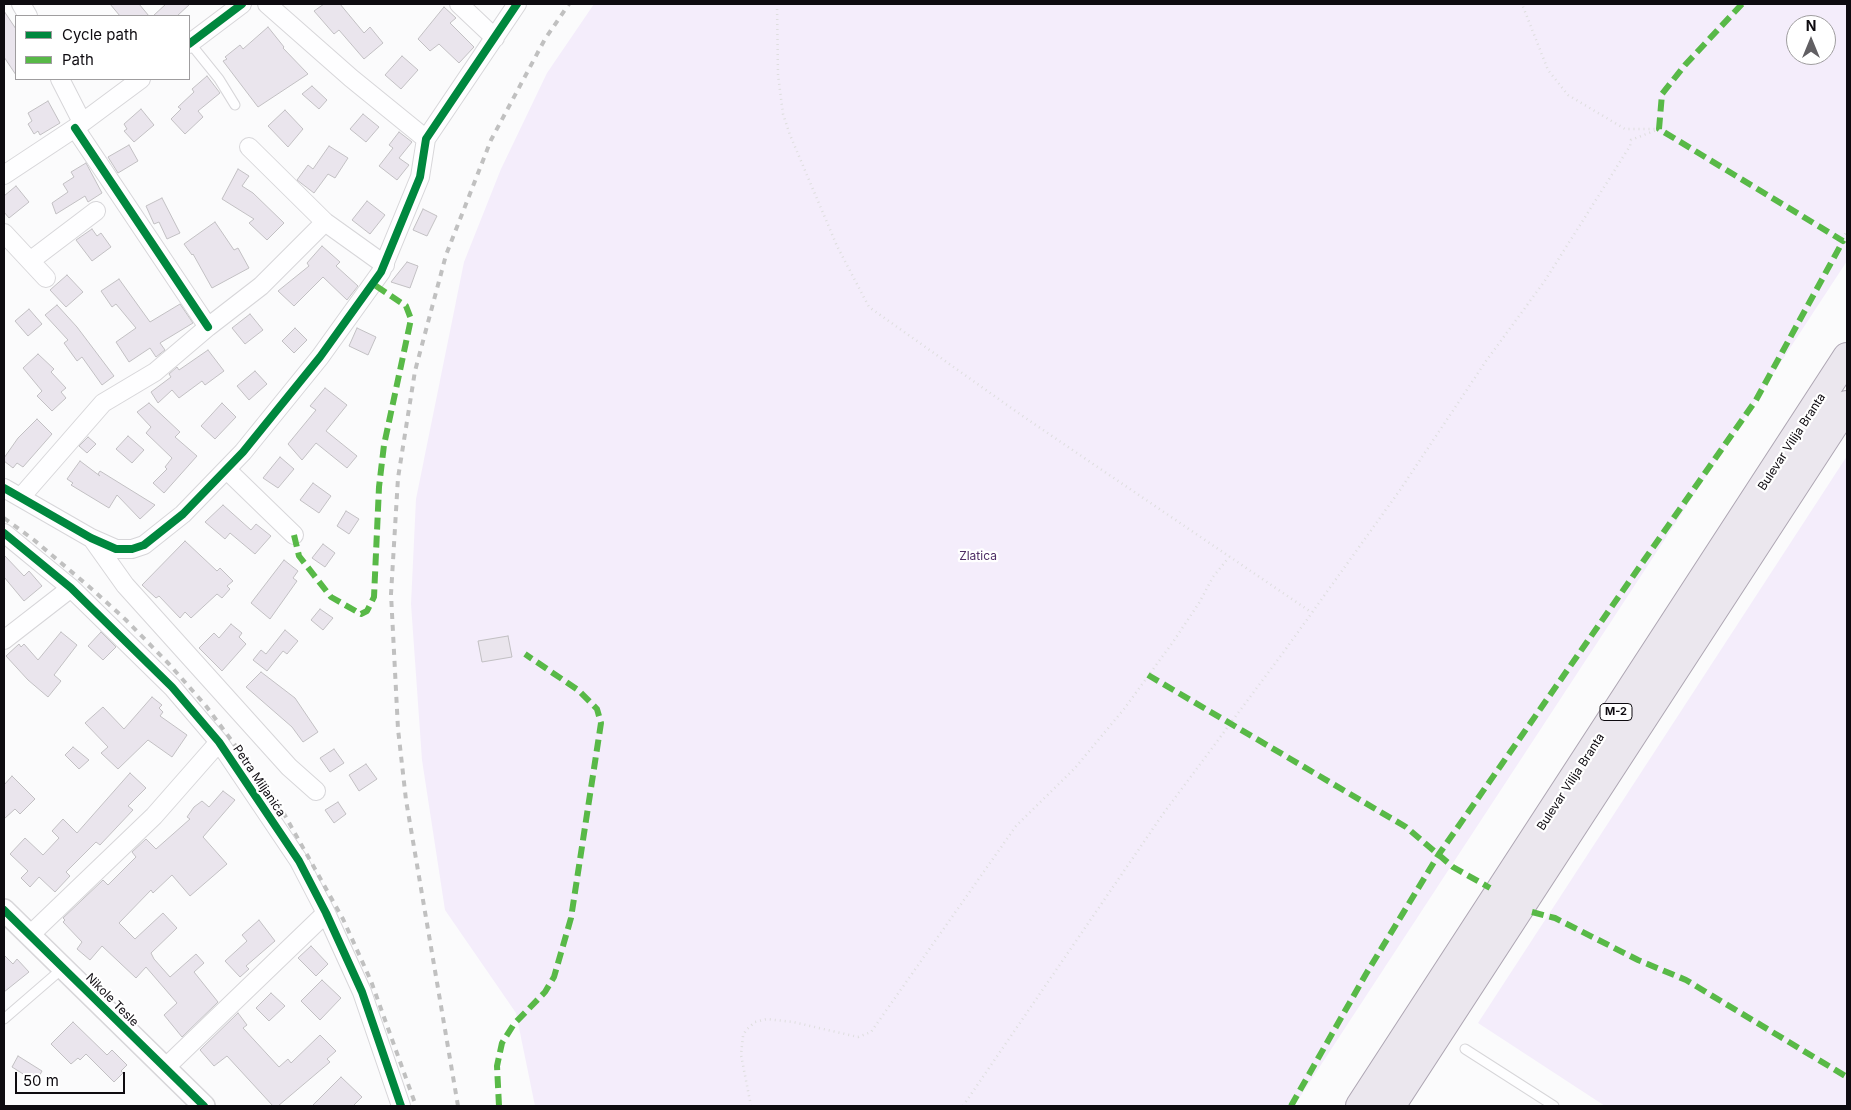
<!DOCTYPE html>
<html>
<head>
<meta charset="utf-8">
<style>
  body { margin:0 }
  #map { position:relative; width:1851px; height:1110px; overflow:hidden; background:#fbfbfc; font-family:Inter,sans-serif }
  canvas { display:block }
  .frame { position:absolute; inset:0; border:5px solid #0e0b10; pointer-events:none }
  .legend { position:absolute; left:15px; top:15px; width:175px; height:65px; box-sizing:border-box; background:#fff; border:1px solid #9f9d9f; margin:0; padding:6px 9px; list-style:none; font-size:15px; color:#0e0b10 }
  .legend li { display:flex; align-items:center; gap:10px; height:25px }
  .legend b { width:25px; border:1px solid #9f9d9f }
  .north { position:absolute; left:1786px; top:15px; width:50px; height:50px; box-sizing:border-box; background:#fff; border:1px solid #9f9d9f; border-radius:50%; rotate:0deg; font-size:14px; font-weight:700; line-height:20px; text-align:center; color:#0e0b10 }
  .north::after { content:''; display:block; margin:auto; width:18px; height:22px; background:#615f63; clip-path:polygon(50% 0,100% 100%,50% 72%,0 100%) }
  .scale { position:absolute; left:15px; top:1072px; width:110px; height:22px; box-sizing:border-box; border:2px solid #0e0b10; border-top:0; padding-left:6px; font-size:15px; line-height:18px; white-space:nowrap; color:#0e0b10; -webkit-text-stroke:4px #fff; paint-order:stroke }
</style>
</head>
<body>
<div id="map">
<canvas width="1851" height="1110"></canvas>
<div class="frame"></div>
<ul class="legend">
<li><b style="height:6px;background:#00873e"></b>Cycle path</li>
<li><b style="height:6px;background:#58b947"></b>Path</li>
</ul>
<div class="north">N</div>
<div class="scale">50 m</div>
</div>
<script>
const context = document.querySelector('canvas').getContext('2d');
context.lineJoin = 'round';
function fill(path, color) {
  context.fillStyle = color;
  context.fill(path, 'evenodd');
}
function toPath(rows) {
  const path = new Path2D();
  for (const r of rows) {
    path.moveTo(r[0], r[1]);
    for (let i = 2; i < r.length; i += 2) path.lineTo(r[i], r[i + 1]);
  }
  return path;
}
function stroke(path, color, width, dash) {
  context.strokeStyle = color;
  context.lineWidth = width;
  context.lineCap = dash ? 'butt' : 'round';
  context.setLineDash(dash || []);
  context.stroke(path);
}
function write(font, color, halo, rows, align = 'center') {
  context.font = font + ' Inter,sans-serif';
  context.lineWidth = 4.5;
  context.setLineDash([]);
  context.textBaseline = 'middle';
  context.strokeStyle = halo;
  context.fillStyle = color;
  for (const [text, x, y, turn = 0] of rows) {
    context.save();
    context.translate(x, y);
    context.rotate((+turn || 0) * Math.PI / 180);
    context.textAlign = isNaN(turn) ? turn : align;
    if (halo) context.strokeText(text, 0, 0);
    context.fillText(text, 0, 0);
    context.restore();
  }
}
fill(toPath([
  [594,4,1847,4,1847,261,1294,1106,535,1106,516,1013,445,910,422,760,411,604,416,499,464,262,501,169,547,73],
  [1796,25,1826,25,1826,55,1796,55],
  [1847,456,1847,1106,1605,1106,1478,1023]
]), '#f4edfb');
const building = toPath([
  [110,4,139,4,149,16,120,16,110,4],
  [166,4,190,4,177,16,153,16,166,4],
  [324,4,340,4,364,33,370,27,383,43,364,59,339,30,334,34,314,11,324,4],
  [444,7,456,18,450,23,474,47,459,63,439,44,430,51,418,39,444,7],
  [4,11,16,29,16,75,4,57,4,11],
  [268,27,284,47,283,48,308,74,258,107,223,61,227,59,225,57,240,45,243,49,268,27],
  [402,56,418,70,401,89,385,75,402,56],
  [207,76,220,93,198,111,203,117,185,134,171,119,181,109,178,107,194,92,192,89,207,76],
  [312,86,327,100,319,109,302,94,312,86],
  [48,101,60,123,40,135,38,131,34,134,28,124,32,121,28,113,48,101],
  [141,109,154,125,134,142,124,131,127,129,124,124,141,109],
  [285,110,303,129,288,147,268,126,285,110],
  [363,114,379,127,366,142,350,129,363,114],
  [399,132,412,142,399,158,409,165,397,180,379,166,393,148,389,145,399,132],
  [129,145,138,161,118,173,108,157,129,145],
  [329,146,348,158,335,178,328,174,314,193,297,180,308,165,313,169,329,146],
  [86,163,102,193,88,202,85,196,56,214,52,203,68,192,63,184,74,177,71,172,86,163],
  [238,169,249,176,242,186,253,193,284,223,267,240,249,223,254,219,222,199,238,169],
  [16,186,29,202,9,218,4,212,4,196,16,186],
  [162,198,180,233,167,239,159,222,154,224,146,206,162,198],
  [367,201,385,215,370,234,352,220,367,201],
  [423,209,437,216,427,236,413,230,423,209],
  [215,222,234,250,238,248,249,268,212,288,193,254,192,255,184,244,215,222],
  [92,229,97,236,101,233,111,247,92,261,76,240,92,229],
  [322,246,340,262,336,266,358,286,347,300,323,277,294,306,278,291,309,266,307,263,322,246],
  [407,262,418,266,410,288,391,282,407,262],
  [67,275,83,292,66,307,50,290,67,275],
  [119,279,150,322,180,304,193,323,160,343,165,350,156,357,150,348,129,362,116,342,136,328,116,304,112,307,101,291,119,279],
  [57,305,77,327,114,376,102,385,82,357,77,361,64,343,68,340,45,315,57,305],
  [29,309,42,324,28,336,15,321,29,309],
  [250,314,263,330,245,344,232,328,250,314],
  [295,328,307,340,294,353,282,341,295,328],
  [357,328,376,337,368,355,349,346,357,328],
  [208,350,224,371,205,385,202,381,179,398,172,390,158,403,151,392,171,377,169,374,177,367,179,370,208,350],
  [38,354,54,369,51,372,66,388,61,392,66,398,52,411,37,396,42,391,23,368,38,354],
  [255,371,267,384,249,400,237,386,255,371],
  [325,388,347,405,326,431,357,456,347,468,316,443,302,460,288,444,316,410,310,406,325,388],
  [149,403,180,432,175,437,197,456,164,493,153,483,167,469,165,467,172,458,146,433,151,427,137,412,149,403],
  [222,403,236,417,215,439,201,426,222,403],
  [37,419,52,434,23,467,17,463,13,468,4,461,4,458,18,438,37,419],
  [128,436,144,450,132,463,116,449,128,436],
  [88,437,96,444,87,453,79,446,88,437],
  [280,457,294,469,278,488,263,478,280,457],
  [80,461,100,476,98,474,100,471,155,505,140,519,117,495,109,508,71,485,73,483,67,479,80,461],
  [313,483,331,496,319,513,300,500,313,483],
  [223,505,251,530,256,524,271,536,255,554,230,533,225,539,205,522,223,505],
  [346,511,359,519,349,534,337,526,346,511],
  [185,541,217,571,220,568,233,581,227,586,230,589,222,598,217,594,191,618,185,612,180,618,159,596,156,598,142,585,185,541],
  [323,544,335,553,325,567,312,558,323,544],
  [4,555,24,576,29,571,42,586,24,601,4,577,4,555],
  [284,560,298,571,293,578,297,581,270,619,251,603,284,560],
  [320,609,333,618,323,630,311,620,320,609],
  [231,624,242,633,239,637,246,644,222,671,199,648,214,633,219,638,231,624],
  [285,630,298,641,287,654,283,651,267,671,253,660,261,650,266,654,285,630],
  [61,632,77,645,54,675,61,681,48,697,28,680,6,656,19,644,21,647,24,644,38,660,61,632],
  [101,632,116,647,103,660,88,646,101,632],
  [508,636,512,657,482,662,478,641,508,636],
  [261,672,295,698,318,732,303,742,292,727,246,687,261,672],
  [152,697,162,705,159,708,163,712,160,716,187,735,172,757,148,740,118,769,101,753,108,747,85,723,103,707,124,729,152,697],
  [73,747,89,760,79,769,65,755,73,747],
  [334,749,344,763,330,772,320,758,334,749],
  [366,764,377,779,359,791,349,775,366,764],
  [130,773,146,788,128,806,133,810,100,845,96,842,66,872,70,876,55,892,39,877,30,887,21,878,28,871,10,854,25,838,43,855,59,838,52,831,63,819,77,833,130,773],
  [12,776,35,799,20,814,15,809,4,819,4,785,12,776],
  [223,791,235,800,203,837,227,864,190,896,172,875,153,893,151,890,119,923,135,939,163,913,177,928,151,953,154,959,170,977,196,954,204,963,194,972,218,1002,182,1037,164,1015,177,1003,146,967,136,978,102,946,90,960,77,949,82,942,63,922,65,920,63,918,103,880,108,885,136,857,132,852,146,839,156,849,190,819,187,817,194,807,202,801,209,807,223,791],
  [338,802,346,814,334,823,325,810,338,802],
  [259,920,275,941,246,966,249,969,240,977,225,961,247,941,242,935,259,920],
  [311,946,328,964,316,976,298,958,311,946],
  [4,955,13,964,17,959,29,972,4,992,4,955],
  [322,980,341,998,320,1020,301,1001,322,980],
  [271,993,285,1006,269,1021,256,1008,271,993],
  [238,1013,247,1025,243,1028,279,1067,288,1059,291,1063,320,1035,336,1051,327,1059,330,1062,278,1106,273,1106,227,1056,214,1066,200,1050,238,1013],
  [73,1022,107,1055,112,1050,127,1065,121,1071,123,1073,114,1082,86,1054,80,1060,78,1058,71,1064,51,1044,73,1022],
  [18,1056,42,1071,36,1082,12,1067,18,1056],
  [341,1077,362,1097,353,1106,312,1106,341,1077]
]);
fill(building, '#eae5ed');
stroke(building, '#c2c0c3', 1);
const service = toPath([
  [190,43,219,79,235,105],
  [4,1019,63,968],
  [1465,1049,1554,1106]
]);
const minor = toPath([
  [21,4,28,16],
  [267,4,351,78,426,139],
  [459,4,495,38],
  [189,44,242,4],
  [60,79,82,122],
  [75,128,208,327],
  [249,147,325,222,385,265],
  [4,175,75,128,141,79],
  [4,233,46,278],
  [30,261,96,211],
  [227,470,294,535],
  [4,488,91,538,116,549,132,549,144,545,183,514,243,452,320,357,381,272,420,177,426,139,517,4],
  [21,497,103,403,155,372,208,327,261,286,325,222],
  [4,533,71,588,172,687,219,742,299,861,326,913,362,992,401,1106],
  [93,540,125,585,289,767,316,791],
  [4,640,71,588],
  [30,935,154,816,219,742],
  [165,1068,326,913]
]);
const tertiary = toPath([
  [4,910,204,1106]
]);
const primary = toPath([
  [1360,1106,1847,357],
  [1391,1106,1847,405]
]);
stroke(service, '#d7d6d9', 11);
stroke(minor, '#d7d6d9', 20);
stroke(tertiary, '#d7d6d9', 24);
stroke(primary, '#ada5b2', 30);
stroke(toPath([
  [777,4,778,75,783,114,790,135,837,246,869,307,1024,417,1311,612],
  [751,1106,741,1055,743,1036,746,1030,755,1022,767,1019,793,1022,858,1037,871,1032,1016,826,1075,768,1124,709,1173,642,1199,603,1213,577,1229,557],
  [963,1106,1163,814,1288,646,1400,490,1486,361,1544,282,1630,146,1631,140,1659,129,1625,129,1568,95,1548,70,1522,4]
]), '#dedede', 2.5, [1, 4]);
stroke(service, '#fefeff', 9);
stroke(minor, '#fefeff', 18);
stroke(tertiary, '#fefeff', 21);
stroke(primary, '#ebe7ee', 28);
stroke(toPath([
  [4,518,34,540,93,590,126,620,169,664,206,706,278,803,343,919,371,981,416,1106],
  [458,1106,406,800,398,729,391,594,398,478,415,371,446,255,491,140,545,39,569,4]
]), '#c0c0c0', 4, [6, 6]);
stroke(toPath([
  [1742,4,1685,65,1662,94,1659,129,1843,241,1847,235],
  [294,535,299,556,331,597,361,614,367,611,374,597,379,487,384,445,411,319,406,306,373,284],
  [1148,675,1406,827,1453,867,1490,888],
  [1532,912,1555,918,1638,960,1686,980,1847,1077],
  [499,1106,497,1066,502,1043,514,1024,545,992,554,977,571,918,601,723,597,709,578,690,525,654],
  [1291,1106,1366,974,1439,854,1756,400,1843,241]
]), '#58b947', 6, [12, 6]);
stroke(toPath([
  [189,44,242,4],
  [75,128,208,327],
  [4,488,91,538,116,549,132,549,144,545,183,514,243,452,320,357,381,272,420,177,426,139,517,4],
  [4,533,71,588,172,687,219,742,299,861,326,913,362,992,401,1106],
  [4,910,204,1106]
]), '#00873e', 8);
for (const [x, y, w] of [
  [1616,712,32]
]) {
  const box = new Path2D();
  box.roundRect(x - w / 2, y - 8.5, w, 17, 4);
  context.fillStyle = '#fff';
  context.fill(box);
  stroke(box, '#0e0b10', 1);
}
write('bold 11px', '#0e0b10', null, [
  ["M-2",1616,712]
]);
write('12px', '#0e0b10', '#fff', [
  ["Bulevar Vilija Branta",1792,442,-57],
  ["Petra Miljanića",259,781,56],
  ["Bulevar Vilija Branta",1571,782,-57],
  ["Nikole Tesle",112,1000,45]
]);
write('12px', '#4e2d65', '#fff', [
  ["Zlatica",978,556]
]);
</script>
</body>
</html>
